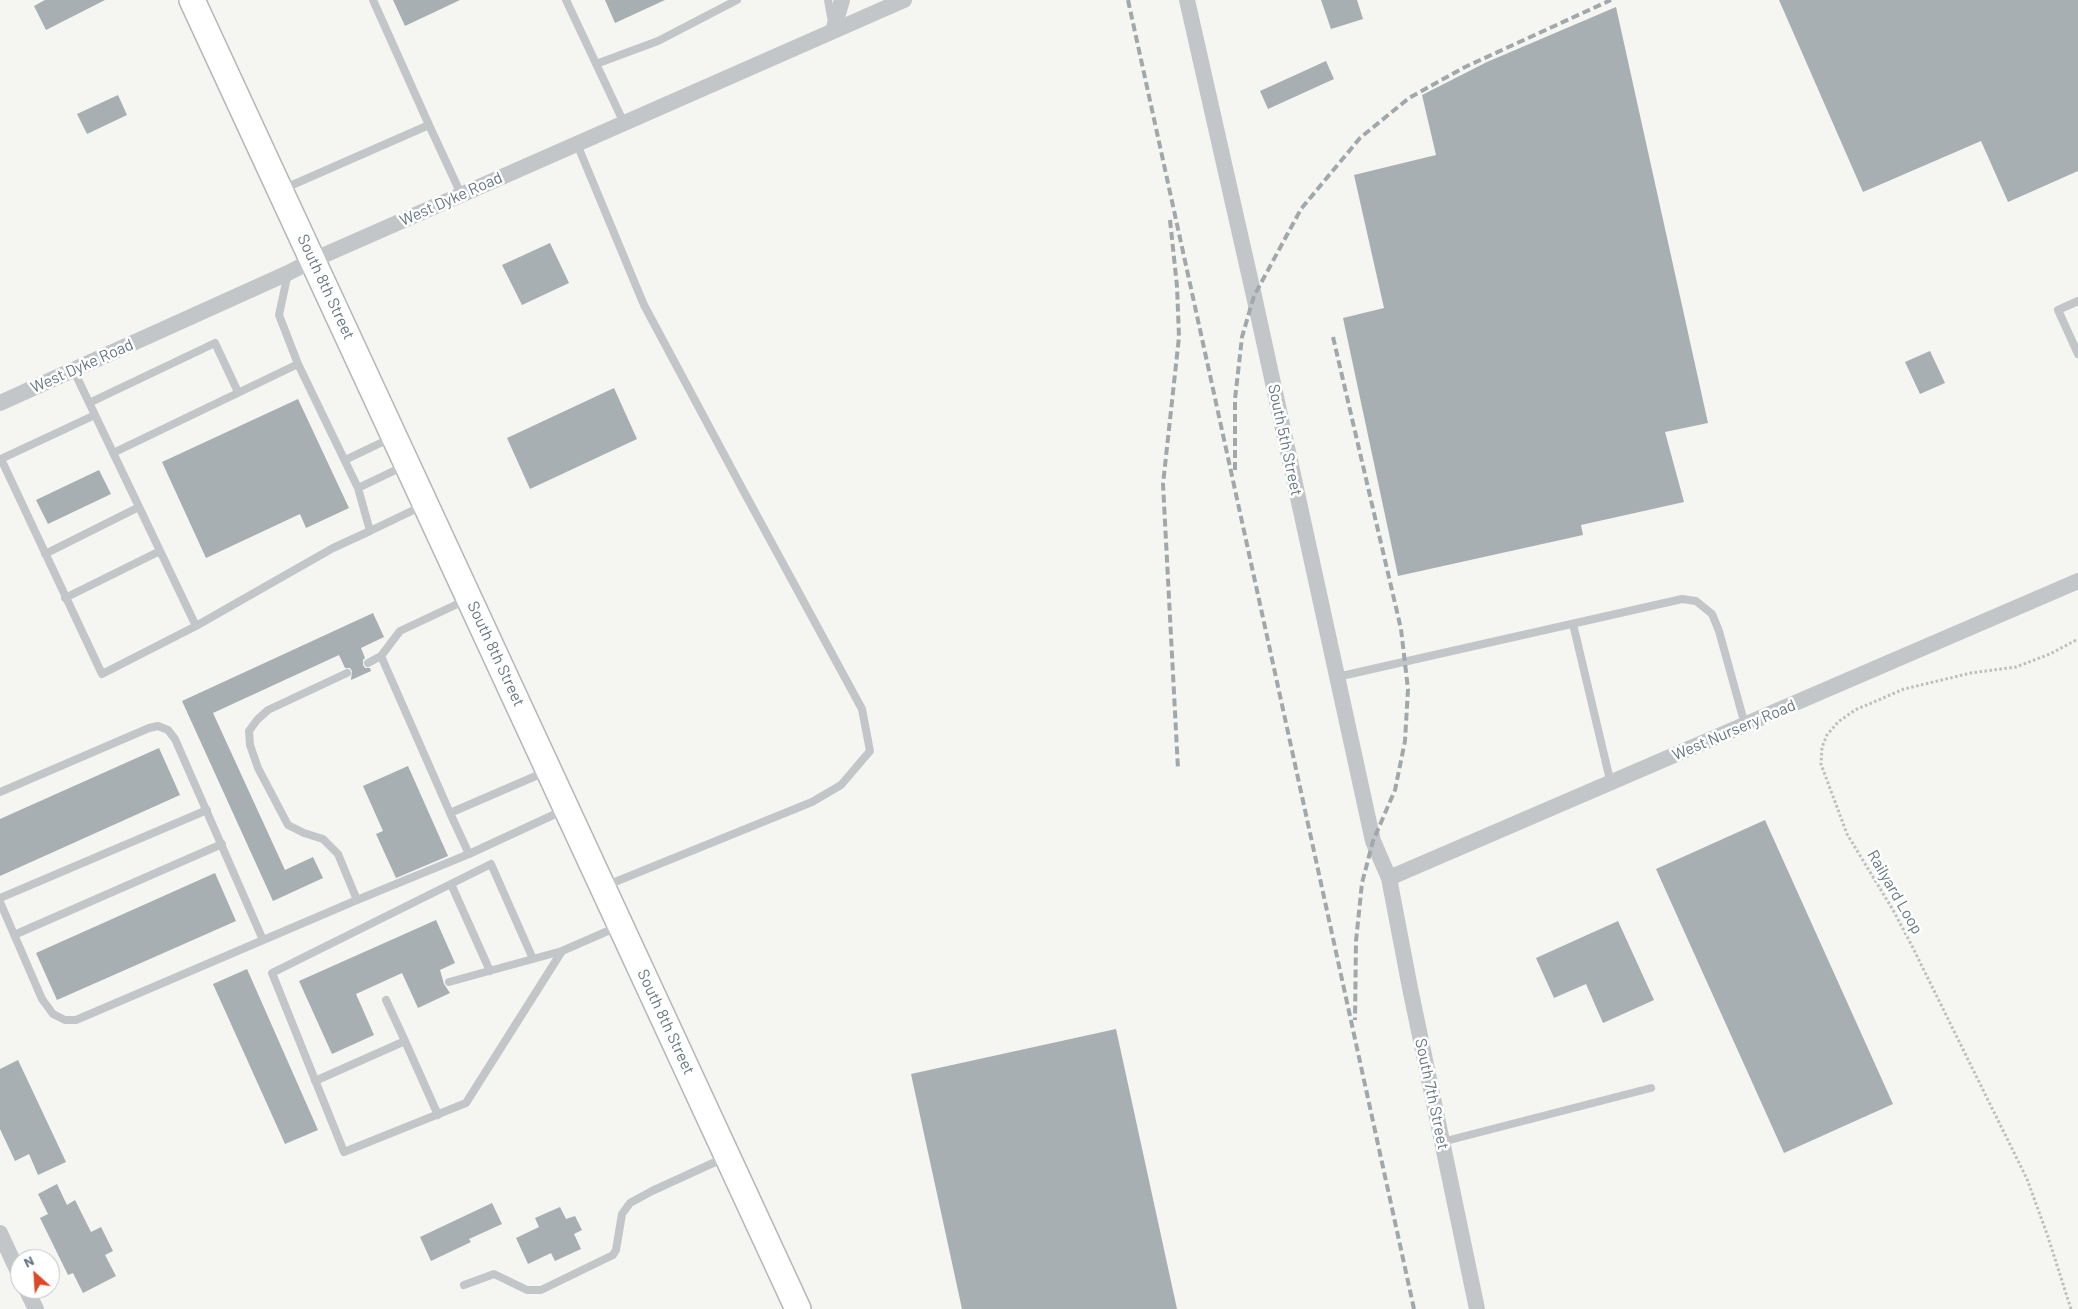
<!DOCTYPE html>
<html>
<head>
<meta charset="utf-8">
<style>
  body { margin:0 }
  #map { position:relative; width:2078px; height:1309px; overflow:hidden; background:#f5f5f1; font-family:Barlow,sans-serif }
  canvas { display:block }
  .north { position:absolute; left:10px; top:1249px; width:50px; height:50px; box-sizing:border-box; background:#fff; border:1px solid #c1c8cd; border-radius:50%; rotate:334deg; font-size:14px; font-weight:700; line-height:20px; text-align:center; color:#657681 }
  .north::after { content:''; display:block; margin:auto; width:18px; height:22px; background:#dc492a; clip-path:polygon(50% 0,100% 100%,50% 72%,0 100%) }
</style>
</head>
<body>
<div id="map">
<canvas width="2078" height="1309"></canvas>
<div class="north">N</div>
</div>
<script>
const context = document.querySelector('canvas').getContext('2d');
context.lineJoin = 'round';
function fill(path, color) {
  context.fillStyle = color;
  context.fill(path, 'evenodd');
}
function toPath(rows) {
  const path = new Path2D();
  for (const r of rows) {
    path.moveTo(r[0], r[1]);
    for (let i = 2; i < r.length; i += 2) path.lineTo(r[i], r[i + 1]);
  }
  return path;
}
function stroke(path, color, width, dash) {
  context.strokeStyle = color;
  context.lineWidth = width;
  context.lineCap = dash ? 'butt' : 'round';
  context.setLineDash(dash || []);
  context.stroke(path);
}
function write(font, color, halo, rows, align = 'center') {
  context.font = font + ' Barlow,sans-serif';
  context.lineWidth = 5;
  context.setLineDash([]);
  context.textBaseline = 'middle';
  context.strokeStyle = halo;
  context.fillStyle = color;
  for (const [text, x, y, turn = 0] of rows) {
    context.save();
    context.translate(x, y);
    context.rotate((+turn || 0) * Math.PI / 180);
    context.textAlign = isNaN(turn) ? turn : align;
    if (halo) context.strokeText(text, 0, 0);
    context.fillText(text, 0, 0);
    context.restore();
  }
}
fill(toPath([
  [45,0,105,0,46,30,34,6],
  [393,0,460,0,405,26],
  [605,0,665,0,615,23],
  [1321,0,1357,0,1363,19,1331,29],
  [1779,0,2078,0,2078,171,2008,202,1981,141,1863,192],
  [1616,7,1708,423,1665,432,1684,502,1581,525,1583,535,1398,576,1343,318,1384,308,1354,175,1436,155,1422,95,1487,62],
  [1326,61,1334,79,1268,109,1260,91],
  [118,95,127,115,87,134,77,114],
  [550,243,569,283,522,305,502,265],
  [1930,351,1945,383,1920,394,1905,362],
  [614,388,637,439,530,489,507,438],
  [298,399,349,508,306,528,300,514,206,558,162,462],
  [99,470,111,494,48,524,36,500],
  [373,613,384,637,361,648,365,658,363,660,363,665,365,668,370,668,371,671,351,680,352,671,350,668,345,668,339,655,213,713,285,870,313,857,323,878,273,901,182,701],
  [159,748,180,795,0,876,0,819],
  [408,766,448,856,396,878,376,834,383,831,363,786],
  [1765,820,1893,1104,1784,1153,1656,869],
  [215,873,236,921,57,1000,36,953],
  [436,920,455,963,440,970,444,984,450,993,418,1008,402,973,356,994,374,1035,332,1054,299,981],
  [1618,921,1654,1000,1603,1023,1586,984,1554,998,1536,958],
  [247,969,318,1130,285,1144,213,984],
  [1116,1029,1177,1309,962,1309,911,1074],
  [18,1060,66,1162,38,1175,29,1154,15,1161,0,1129,0,1069],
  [57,1184,67,1205,75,1200,91,1232,101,1227,113,1251,105,1255,116,1276,83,1293,73,1273,68,1275,40,1218,48,1214,38,1194],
  [492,1203,502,1224,469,1239,471,1242,431,1261,420,1237],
  [560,1207,566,1219,575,1216,582,1230,574,1234,581,1249,555,1261,551,1253,528,1264,516,1238,539,1227,535,1218]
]), '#a7afb3');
const primary = toPath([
  [192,0,798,1309]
]);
stroke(primary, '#b3b8bb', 28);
stroke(toPath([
  [2071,1309,2047,1234,2027,1179,1912,946,1893,910,1847,834,1821,764,1822,747,1827,735,1838,722,1855,710,1904,689,1971,673,2016,667,2050,654,2078,639]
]), '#bcbec0', 3, [2.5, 2.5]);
stroke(toPath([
  [373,0,429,125],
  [566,0,624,123],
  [828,0,832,22],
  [596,64,658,41,737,0],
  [577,144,644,305,743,490,862,709,870,751,841,785,812,802,605,886],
  [283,189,429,125,461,194],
  [288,273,279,315,298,364,358,488,370,531,422,506],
  [2078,301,2058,310,2078,354],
  [73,369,95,415],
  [89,403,215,343,238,392],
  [113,453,298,364],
  [345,460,391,438],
  [358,488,404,466],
  [45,554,139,507],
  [65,598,160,551],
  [466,600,400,631,381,656,450,813,545,772],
  [1573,624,1611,784],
  [196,626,95,415,1,459,102,674,196,626,333,548,370,531],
  [368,663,381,656],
  [347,673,268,710,257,720,249,731,250,745,258,768,288,825,304,833,323,839,338,854,357,900,469,854],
  [1337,677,1682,599,1696,601,1712,614,1719,631,1745,725],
  [0,792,149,728,158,726,168,730,175,739,263,940],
  [450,813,469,854,564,810],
  [451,884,490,971],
  [0,898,207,810],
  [0,902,42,999,53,1014,65,1020,76,1020,357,900],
  [14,935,222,844],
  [533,959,491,864,272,973,344,1152,466,1103,562,951,617,927],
  [449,982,562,951],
  [386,1000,405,1041],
  [315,1081,405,1041,438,1115],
  [1442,1142,1651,1088],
  [464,1285,494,1274,527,1290,541,1290,613,1255,616,1250,622,1214,630,1203,652,1191,724,1158]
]), '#c3c6c9', 8);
stroke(toPath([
  [1187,0,1254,296,1373,841,1389,878,1410,988,1477,1309],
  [833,31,842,0],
  [0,403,288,273,313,260,904,0],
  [1389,878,2078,581],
  [0,1233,20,1276],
  [26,1289,36,1309]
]), '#c3c6c9', 16);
stroke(primary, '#fff', 25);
stroke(toPath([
  [1128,0,1414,1309],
  [1170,220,1177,286,1179,337,1163,484,1178,769],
  [1333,337,1401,629,1408,689,1405,741,1395,790,1373,841,1362,883,1356,941,1355,1020],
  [1235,470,1235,399,1242,337,1254,296,1301,209,1360,138,1409,98,1465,67,1611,0]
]), '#a1a8ac', 4, [8, 4]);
write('16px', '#657681', '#fff', [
  ["West Dyke Road",451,199,-24],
  ["South 8th Street",326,287,65],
  ["West Dyke Road",82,366,-24],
  ["South 5th Street",1285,440,78],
  ["South 8th Street",496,654,65],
  ["West Nursery Road",1734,730,-23],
  ["Railyard Loop",1895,892,60],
  ["South 8th Street",666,1022,65],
  ["South 7th Street",1432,1094,78]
]);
</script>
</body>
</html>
